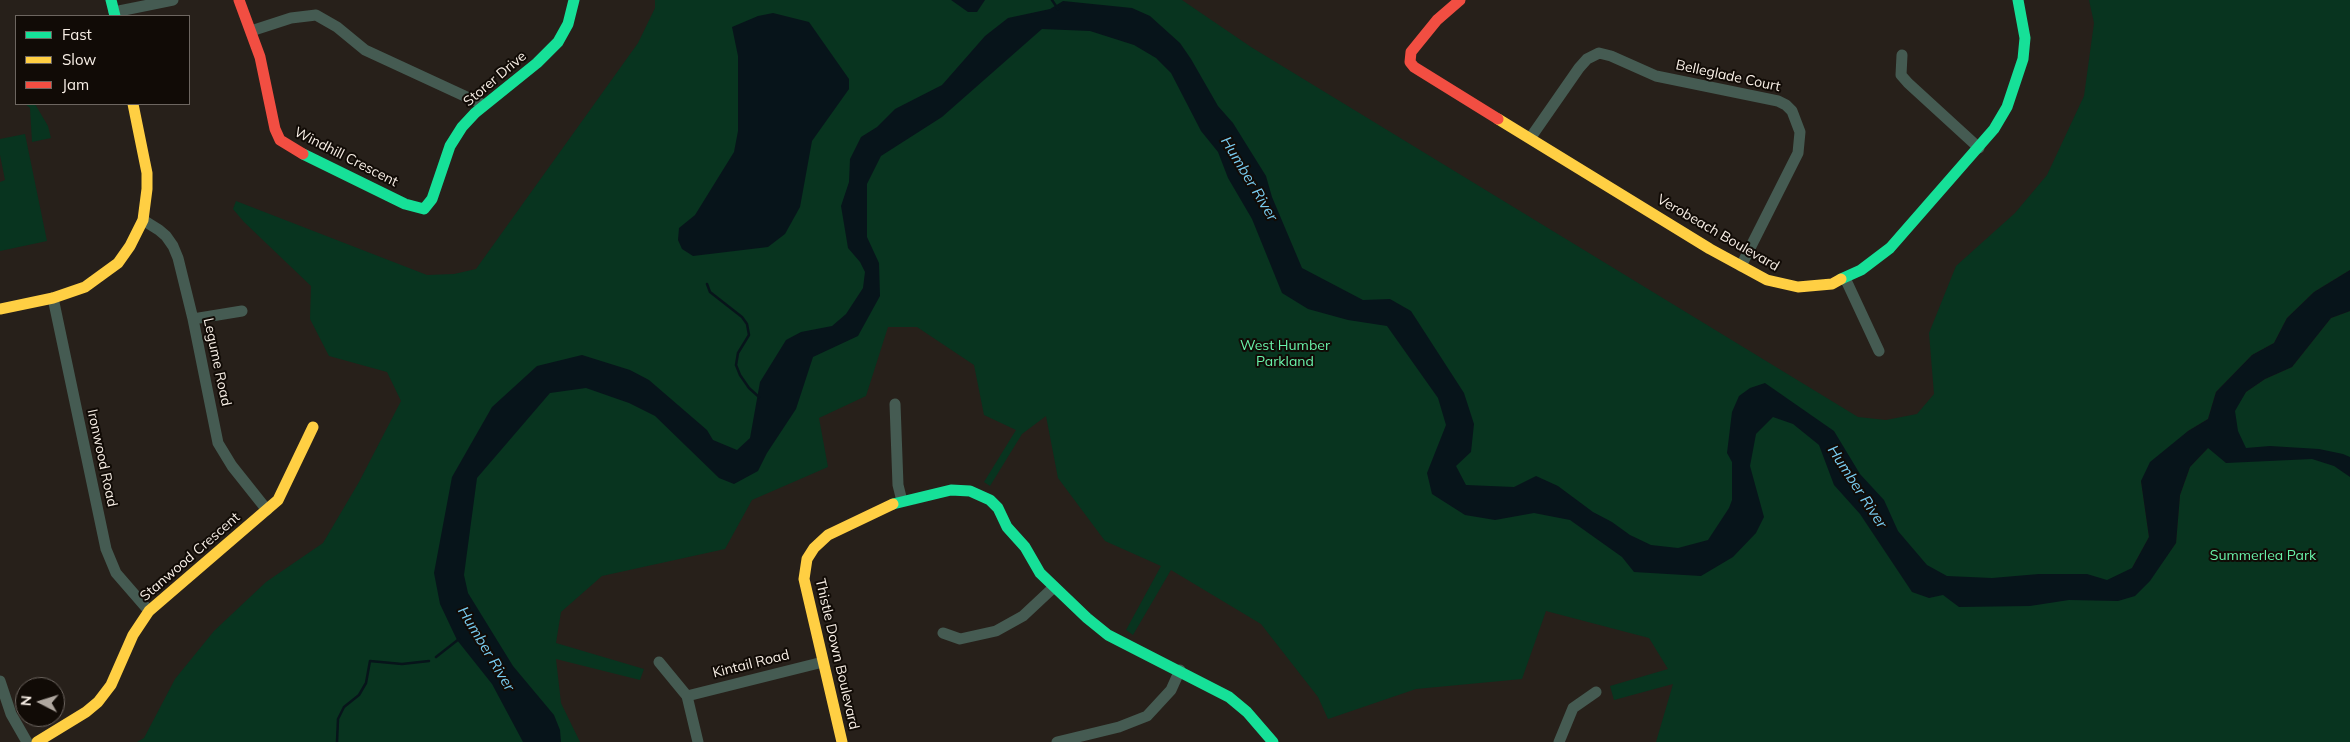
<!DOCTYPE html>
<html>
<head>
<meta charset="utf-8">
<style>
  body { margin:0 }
  #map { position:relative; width:2350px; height:742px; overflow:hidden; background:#27201a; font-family:Mulish,sans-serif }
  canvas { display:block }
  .legend { position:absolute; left:15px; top:15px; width:175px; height:90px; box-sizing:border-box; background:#110b06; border:1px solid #6d6660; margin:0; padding:6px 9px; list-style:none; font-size:15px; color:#f8efe6 }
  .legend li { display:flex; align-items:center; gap:10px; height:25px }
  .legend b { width:25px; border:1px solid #6d6660 }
  .north { position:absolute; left:15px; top:677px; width:50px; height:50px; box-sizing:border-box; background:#110b06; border:1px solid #6d6660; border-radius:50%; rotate:275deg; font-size:14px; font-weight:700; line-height:20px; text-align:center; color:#f8efe6 }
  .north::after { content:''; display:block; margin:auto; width:18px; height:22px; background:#afa79f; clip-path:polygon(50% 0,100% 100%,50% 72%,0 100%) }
</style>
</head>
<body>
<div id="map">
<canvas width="2350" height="742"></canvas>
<ul class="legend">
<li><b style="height:6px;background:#16e098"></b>Fast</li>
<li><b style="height:6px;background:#ffcf43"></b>Slow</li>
<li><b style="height:6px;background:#f24e42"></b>Jam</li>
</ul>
<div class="north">N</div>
</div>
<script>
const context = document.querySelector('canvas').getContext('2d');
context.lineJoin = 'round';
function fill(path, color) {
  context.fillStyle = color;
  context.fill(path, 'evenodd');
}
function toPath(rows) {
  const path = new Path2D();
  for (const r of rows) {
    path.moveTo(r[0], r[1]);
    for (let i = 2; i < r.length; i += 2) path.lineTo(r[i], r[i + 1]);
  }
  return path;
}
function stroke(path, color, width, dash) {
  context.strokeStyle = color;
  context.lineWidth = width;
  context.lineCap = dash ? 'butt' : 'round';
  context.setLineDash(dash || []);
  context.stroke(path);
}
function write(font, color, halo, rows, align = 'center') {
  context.font = font + ' Mulish,sans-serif';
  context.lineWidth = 4;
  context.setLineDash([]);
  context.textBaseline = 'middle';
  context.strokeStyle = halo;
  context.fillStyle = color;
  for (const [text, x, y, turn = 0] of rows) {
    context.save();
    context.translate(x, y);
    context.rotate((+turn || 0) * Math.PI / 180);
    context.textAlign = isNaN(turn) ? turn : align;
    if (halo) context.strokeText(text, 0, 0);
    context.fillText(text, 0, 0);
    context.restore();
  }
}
fill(toPath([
  [655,0,1182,0,1251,47,1858,417,1886,420,1917,414,1934,394,1929,333,1956,266,2015,213,2047,175,2084,96,2094,23,2089,0,2350,0,2350,270,2314,292,2287,318,2274,343,2252,355,2216,392,2208,419,2188,431,2141,481,2149,537,2132,568,2163,561,2176,543,2180,495,2190,467,2208,448,2246,392,2265,379,2292,367,2331,318,2350,311,2350,742,1656,742,1673,684,1614,700,1610,686,1668,669,1649,638,1546,611,1522,679,1416,689,1328,719,1318,697,1261,624,1171,570,1133,635,1126,630,1161,566,1105,541,1058,478,1046,416,1022,434,990,486,984,482,1016,430,984,415,974,365,917,327,888,327,866,396,819,418,828,467,752,500,725,549,602,576,561,612,556,643,644,669,640,680,556,659,561,703,580,742,137,742,144,738,175,679,214,631,266,582,323,543,359,482,401,401,387,372,329,356,310,319,311,286,244,222,233,209,236,201,427,275,454,274,476,269,638,43,655,8],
  [25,104,35,104,48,126,51,138,32,142,30,108],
  [25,134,47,241,0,251,0,182,5,180,0,155,0,139]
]), '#08341f');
fill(toPath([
  [951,0,985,0,977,12,968,12],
  [1063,1,1132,8,1150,16,1180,43,1191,59,1218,106,1233,123,1266,176,1272,197,1302,268,1363,300,1390,299,1411,311,1464,393,1474,424,1471,452,1456,466,1466,485,1514,487,1536,476,1558,486,1593,512,1612,522,1630,535,1651,545,1678,548,1708,540,1729,508,1732,500,1732,462,1727,453,1732,412,1739,396,1750,388,1765,383,1834,431,1860,474,1884,500,1898,531,1927,565,1947,576,1992,578,2039,574,2087,574,2107,580,2132,568,2149,537,2141,481,2150,462,2188,431,2208,419,2216,392,2252,355,2274,343,2287,318,2314,292,2350,270,2350,311,2331,318,2292,367,2265,379,2246,392,2235,411,2238,431,2246,448,2270,446,2319,449,2343,454,2350,457,2350,477,2334,466,2312,459,2226,463,2208,448,2190,467,2180,495,2176,543,2150,581,2135,596,2118,601,2069,600,2030,606,1959,607,1943,595,1929,598,1912,592,1860,514,1834,485,1819,445,1793,424,1773,417,1756,434,1750,466,1764,517,1756,533,1733,557,1701,576,1634,572,1622,557,1570,520,1534,513,1495,520,1465,515,1432,494,1427,473,1446,425,1438,398,1387,326,1348,320,1308,309,1282,293,1252,219,1228,178,1218,152,1201,131,1171,73,1156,58,1134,45,1090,31,1042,29,942,117,881,156,867,184,867,237,879,263,880,296,858,336,813,357,796,409,767,453,758,471,734,484,719,478,655,416,629,403,586,388,550,393,477,478,464,575,468,593,513,666,554,715,560,730,561,742,523,742,492,684,457,640,440,604,434,573,452,477,492,407,537,366,582,355,630,370,649,380,707,430,713,440,737,450,750,438,760,382,786,340,801,332,832,326,846,314,863,288,865,272,860,262,848,248,841,206,849,182,850,159,861,137,877,127,895,109,942,85,985,36,1008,18,1050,9],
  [773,13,809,22,849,79,849,89,812,141,800,207,785,234,768,247,693,256,682,249,678,240,679,228,695,215,734,152,738,131,738,56,732,27,758,16]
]), '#07141a');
stroke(toPath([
  [1052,0,1058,9],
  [707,284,710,292,742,317,747,324,749,335,738,353,736,365,740,375,749,388,759,397],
  [436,657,459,639],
  [337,742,338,719,344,707,359,695,366,683,370,661,402,664,429,661]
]), '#07141a', 2.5);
stroke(toPath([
  [114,12,173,0],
  [251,31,291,18,316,15,337,27,365,50,484,105],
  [1902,55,1901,75,1908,83,1979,148],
  [1531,137,1579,68,1587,59,1599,53,1611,56,1656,76,1778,101,1786,105,1792,111,1800,132,1798,153,1741,266],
  [143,220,159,230,166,236,173,246,178,258,193,319,218,443,232,466,267,510],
  [1845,278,1879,351],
  [53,298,106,549,116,573,149,611],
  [193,319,242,311],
  [895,404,898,485,902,501],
  [943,633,960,639,996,631,1023,616,1054,587],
  [659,662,687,696,698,742],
  [0,681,11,714,27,742],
  [687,696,823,662],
  [1057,742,1119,727,1147,716,1171,690,1180,670],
  [1559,742,1573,708,1596,692]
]), '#455b52', 11);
stroke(toPath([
  [111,0,115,16],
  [303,154,405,204,424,209,432,199,450,146,462,127,475,113,537,63,558,42,568,24,574,0],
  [1841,279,1861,270,1890,248,1994,129,2007,107,2023,59,2025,38,2018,0],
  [893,504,951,490,970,491,990,500,998,508,1007,527,1025,547,1040,573,1087,618,1108,635,1229,697,1247,712,1273,742]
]), '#16e098', 11);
stroke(toPath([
  [1498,119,1710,249,1767,280,1798,287,1832,284,1841,279],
  [0,309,53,298,85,287,118,263,130,246,143,220,147,189,147,173,133,104],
  [37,742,86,712,98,702,111,685,133,635,149,611,278,500,313,427],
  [842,742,804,579,807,559,814,548,828,535,893,504]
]), '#ffcf43', 11);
stroke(toPath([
  [239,0,260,57,275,129,280,140,303,154],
  [1460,0,1437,20,1411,52,1410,62,1414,67,1498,119]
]), '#f24e42', 11);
write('14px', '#f8efe6', '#110b06', [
  ["Belleglade Court",1728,76,12],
  ["Storer Drive",495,79,-40],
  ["Windhill Crescent",346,157,27],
  ["Verobeach Boulevard",1718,233,30],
  ["Legume Road",217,362,78],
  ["Ironwood Road",102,458,78],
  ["Stanwood Crescent",190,557,-41],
  ["Thistle Down Boulevard",837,654,77],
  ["Kintail Road",751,664,-14]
]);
write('14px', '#69f3aa', '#110b06', [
  ["West Humber",1285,346],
  ["Parkland",1285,362],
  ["Summerlea Park",2263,556]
]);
write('italic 15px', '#79ccf0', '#110b06', [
  ["Humber River",1249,179,59],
  ["Humber River",1857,487,57],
  ["Humber River",486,649,59]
]);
</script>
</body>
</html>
